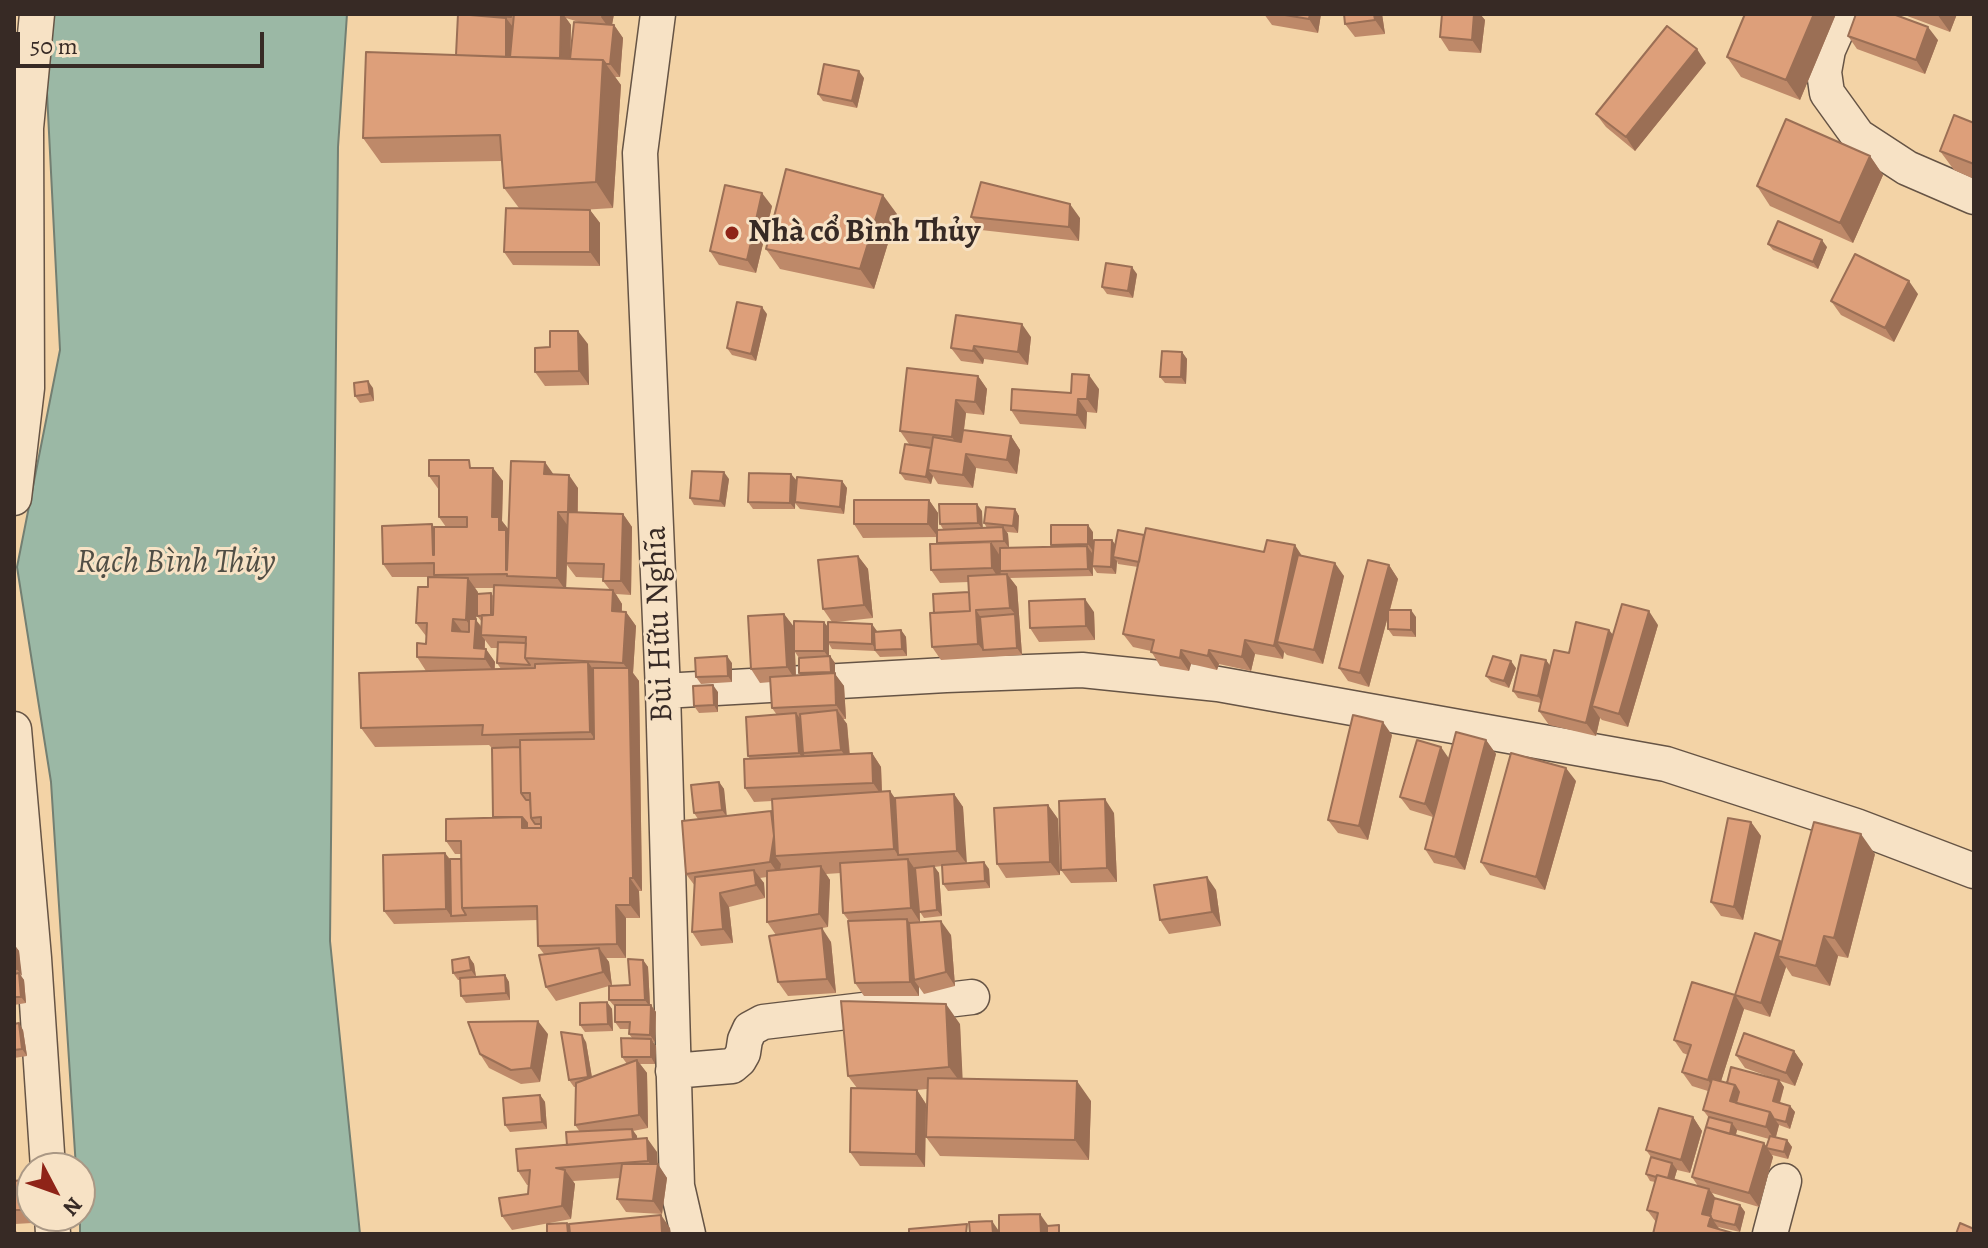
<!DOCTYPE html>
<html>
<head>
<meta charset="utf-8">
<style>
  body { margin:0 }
  #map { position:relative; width:1988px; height:1248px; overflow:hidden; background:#f3d3a6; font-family:Alegreya,serif }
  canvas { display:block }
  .frame { position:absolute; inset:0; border:16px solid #372a25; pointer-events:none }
  .north { position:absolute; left:16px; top:1152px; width:80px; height:80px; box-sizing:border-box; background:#f7e2c5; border:2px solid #aa9885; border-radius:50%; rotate:131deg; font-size:22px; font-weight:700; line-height:32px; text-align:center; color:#372a25 }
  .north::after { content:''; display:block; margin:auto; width:28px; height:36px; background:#8f2418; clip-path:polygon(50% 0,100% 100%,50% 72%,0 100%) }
  .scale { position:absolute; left:16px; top:32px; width:248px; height:36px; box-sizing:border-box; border:4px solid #372a25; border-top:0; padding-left:10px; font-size:24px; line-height:28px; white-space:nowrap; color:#372a25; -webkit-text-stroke:6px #f7e2c5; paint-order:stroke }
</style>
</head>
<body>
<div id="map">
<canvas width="1988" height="1248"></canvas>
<div class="frame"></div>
<div class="north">N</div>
<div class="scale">50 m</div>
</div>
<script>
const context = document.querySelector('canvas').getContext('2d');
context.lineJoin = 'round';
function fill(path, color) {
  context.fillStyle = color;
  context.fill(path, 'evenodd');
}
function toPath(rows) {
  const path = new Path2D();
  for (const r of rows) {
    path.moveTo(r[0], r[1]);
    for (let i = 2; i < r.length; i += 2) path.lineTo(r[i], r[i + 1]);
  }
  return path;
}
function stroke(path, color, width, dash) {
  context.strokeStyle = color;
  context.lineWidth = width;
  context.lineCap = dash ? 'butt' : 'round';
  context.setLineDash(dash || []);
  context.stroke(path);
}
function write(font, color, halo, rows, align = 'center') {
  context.font = font + ' Alegreya,serif';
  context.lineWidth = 6;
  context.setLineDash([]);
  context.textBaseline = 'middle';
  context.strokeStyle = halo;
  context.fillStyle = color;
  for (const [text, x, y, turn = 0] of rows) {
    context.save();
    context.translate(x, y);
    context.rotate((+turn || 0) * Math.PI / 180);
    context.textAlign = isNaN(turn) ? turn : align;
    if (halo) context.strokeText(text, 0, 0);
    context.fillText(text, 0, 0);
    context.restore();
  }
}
const water = toPath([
  [43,14,347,14,338,147,330,941,360,1234,80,1234,80,1168,76,1168,51,782,17,567,60,350,43,14]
]);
fill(water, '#9bb8a5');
stroke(water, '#737f72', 2);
const minor = toPath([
  [658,14,640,153,663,691,677,1186,688,1234],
  [1844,14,1828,50,1824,72,1827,93,1858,136,1907,168,1974,197],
  [14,498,27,388,26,128,37,14],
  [663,691,946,675,1082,670,1218,684,1666,764,1856,826,1974,871],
  [14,729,34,958,48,1168],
  [673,1071,732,1066,739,1060,743,1053,745,1040,750,1029,763,1022,972,997],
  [52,1216,53,1234],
  [1770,1234,1784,1181]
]);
stroke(minor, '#665445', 37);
stroke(minor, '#f7e2c5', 34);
fill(toPath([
  [458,14,614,14,612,24,614,25,623,38,620,77,615,77,621,85,613,208,581,210,590,210,600,223,600,266,513,265,504,252,519,208,504,188,502,161,381,163,363,138,456,55],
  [566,18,582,23,570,59,571,25],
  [1264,14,1321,14,1318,33,1272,25],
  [1344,14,1382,14,1385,34,1355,37,1345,24],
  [1442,14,1480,14,1485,20,1481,53,1449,51,1440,37],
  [1745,14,1836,14,1800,100,1741,77,1727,57],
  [1902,14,1957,14,1950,32],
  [1848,36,1938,40,1925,74,1857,49],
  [1706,63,1635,151,1606,127,1596,114],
  [864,78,857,108,823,101,818,94],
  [1974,123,1974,179,1954,170,1940,151],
  [1870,156,1883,175,1853,243,1770,206,1757,186],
  [772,206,756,273,719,265,710,251],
  [897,214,874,289,780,269,766,249],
  [971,217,1080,218,1079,241,981,230],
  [1768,244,1827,247,1818,269,1773,250],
  [1137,274,1133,298,1107,294,1102,287],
  [1918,294,1894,342,1841,315,1831,301],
  [767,314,756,361,732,355,727,348],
  [1031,337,1028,365,984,359,983,364,961,361,951,348],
  [588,344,589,385,545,386,535,372],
  [1182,352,1187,359,1186,384,1165,383,1160,377],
  [978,376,987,389,984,415,966,413,964,430,1011,436,1020,450,1017,474,976,468,973,488,938,484,933,476,931,484,905,480,900,473,909,444,900,431],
  [373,388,374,401,360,403,355,396],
  [1099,389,1097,413,1087,412,1086,429,1020,424,1011,410,1071,393],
  [475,468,493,468,503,481,502,521,509,530,554,474,578,488,578,513,623,514,632,527,631,595,616,594,622,604,622,612,626,612,636,626,633,673,639,681,642,891,639,891,640,918,626,918,626,958,606,958,609,962,612,986,630,985,643,960,648,967,650,1005,656,1012,655,1042,653,1042,656,1046,655,1064,640,1064,647,1073,648,1128,633,1131,637,1136,637,1139,657,1152,657,1164,667,1178,662,1214,626,1212,617,1199,620,1178,573,1181,575,1184,571,1219,512,1230,502,1216,528,1194,529,1185,527,1185,518,1171,567,1145,580,1132,575,1125,576,1087,574,1087,569,1080,586,1042,592,1077,627,1064,622,1057,632,1038,629,1034,629,1029,620,1029,615,1022,615,1007,609,1000,609,986,556,1001,546,987,544,954,538,946,538,920,394,924,384,911,445,853,450,859,461,859,461,854,455,854,446,841,493,817,492,748,489,745,375,747,361,728,426,671,417,657,426,644,426,636,416,623,428,587,436,577,392,577,383,564,432,524,434,527,446,527,439,517,439,490,429,476],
  [567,565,576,577,603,578,603,581,610,590,566,588],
  [475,588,494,588,494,597,491,593,477,594],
  [477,598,477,616,482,622,482,627,476,620],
  [485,640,491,648,498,648,497,663,501,669,495,669,495,662,485,648],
  [791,474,796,480,795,498,842,481,847,488,844,514,800,509,795,503,795,509,753,509,748,502],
  [729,479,725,507,694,505,690,498],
  [929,500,938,513,938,530,943,529,940,524,982,511,982,528,987,528,984,523,1015,509,1019,516,1018,533,1007,532,1008,534,1009,548,1052,547,1051,545,1093,532,1093,548,1112,540,1115,545,1144,535,1264,552,1302,555,1344,576,1323,664,1287,655,1284,652,1283,659,1255,654,1251,671,1219,664,1217,670,1191,664,1189,671,1160,666,1151,651,1133,647,1123,634,1138,567,1118,564,1117,561,1116,574,1097,573,1093,567,1093,576,1010,578,1017,587,1022,655,941,660,932,647,934,613,969,592,969,582,940,583,931,570,937,543,937,537,863,538,854,524],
  [858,556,868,569,873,618,836,622,877,631,901,630,906,637,907,656,880,657,875,651,832,649,829,644,829,657,830,656,835,663,835,674,844,686,846,719,843,719,847,724,850,754,872,753,881,767,882,792,895,798,954,794,963,807,966,863,989,869,990,888,948,891,943,884,942,866,934,867,939,873,942,916,924,918,920,912,920,922,909,923,951,935,955,986,924,994,919,987,919,996,864,996,855,983,849,921,843,913,841,873,826,874,830,880,828,927,812,930,831,942,836,993,788,996,778,982,776,935,767,922,767,877,760,878,764,883,765,898,729,907,733,943,701,946,692,932,695,886,686,874,698,819,694,813,719,782,724,789,726,816,773,815,772,801,754,802,745,788,750,759,748,756,777,715,772,708,771,682,760,683,751,669,784,614,794,627,824,622,828,627,832,622,823,609],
  [795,652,799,658,799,673,800,675,796,675],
  [1389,565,1398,579,1390,610,1416,617,1416,637,1393,636,1388,629,1388,616,1369,687,1348,681,1339,668],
  [1094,612,1095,640,1039,642,1030,628],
  [1658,625,1628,727,1602,720,1600,718,1596,736,1549,725,1539,711,1541,703,1518,698,1513,691,1546,660,1550,666,1569,653,1609,630,1613,635],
  [732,663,732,682,701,684,696,677],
  [1516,668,1509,688,1491,682,1486,676],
  [718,692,718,712,699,713,694,706],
  [1392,735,1368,840,1338,833,1328,820],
  [1486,740,1496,754,1465,870,1434,863,1425,849,1433,817,1410,810,1400,797,1449,759],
  [1576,781,1545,890,1490,875,1481,862],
  [1048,805,1058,819,1060,875,1006,878,997,864],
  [1114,813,1117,882,1071,883,1061,870],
  [1751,822,1761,836,1743,920,1721,916,1711,902],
  [1875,854,1848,958,1838,956,1830,986,1792,976,1786,967,1770,1017,1744,1009,1721,1081,1727,1083,1778,1080,1745,1068,1736,1055,1794,1051,1803,1064,1795,1086,1780,1081,1784,1087,1780,1103,1790,1106,1795,1112,1790,1129,1779,1125,1776,1137,1787,1140,1792,1147,1788,1159,1772,1155,1773,1157,1759,1207,1712,1193,1716,1199,1740,1205,1745,1212,1740,1232,1718,1227,1720,1229,1737,1234,1653,1234,1656,1222,1647,1210,1655,1182,1650,1181,1646,1174,1651,1157,1646,1150,1693,1117,1702,1131,1690,1173,1677,1170,1674,1180,1698,1186,1692,1177,1709,1118,1703,1110,1708,1091,1692,1086,1682,1072,1688,1055,1683,1053,1674,1040,1735,995,1782,943],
  [1737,1130,1769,1139,1767,1147,1764,1143,1736,1135],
  [1216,890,1221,926,1169,934,1160,920],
  [14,945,19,951,21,976,24,980,26,1003,14,1005],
  [469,957,474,964,476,977,505,975,509,982,510,1000,466,1003,461,996,460,980,458,980,453,973],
  [607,1002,612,1009,613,1031,585,1032,580,1025],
  [14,1024,23,1030,27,1056,14,1058],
  [960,1024,962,1078,1091,1101,1089,1160,940,1156,926,1137,927,1089,917,1090,926,1104,925,1167,860,1166,850,1152,857,1088,848,1076],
  [548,1034,540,1082,521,1084,489,1068,480,1054],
  [540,1095,545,1102,547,1129,510,1132,505,1125],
  [22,1180,31,1194,32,1223,15,1224,15,1229,18,1234,14,1234,14,1181]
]), '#be8969');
fill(toPath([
  [561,14,563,14,571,25,570,77,560,63],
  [602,14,614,14,611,31,601,17],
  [1310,14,1321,14,1318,33,1309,19],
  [1374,14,1382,14,1385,34,1375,20],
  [1472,14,1480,14,1485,20,1481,53,1472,40],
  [1814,14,1836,14,1800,100,1786,80],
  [1937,14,1957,14,1950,32],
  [506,18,516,31,515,63,506,60],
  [614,25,623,38,620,77,610,64],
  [1928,27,1938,40,1925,74,1916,60],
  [1697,49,1706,63,1635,151,1626,137],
  [603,60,621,85,613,208,596,182],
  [859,71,864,78,857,108,852,101],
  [1870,156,1883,175,1853,243,1840,223],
  [762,193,772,206,756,273,747,260],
  [883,195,897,214,874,289,860,269],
  [1070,204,1080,218,1079,241,1069,227],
  [590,210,600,223,600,266,590,252],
  [1822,240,1827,247,1818,269,1813,262],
  [1132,267,1137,274,1133,298,1128,291],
  [1909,281,1918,294,1894,342,1885,328],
  [762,307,767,314,756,361,751,354],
  [1022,324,1031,337,1028,365,1018,352],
  [578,331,588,344,589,385,579,371],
  [974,346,984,359,983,364,973,351],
  [1182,352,1187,359,1186,384,1181,377],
  [1089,375,1099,389,1097,413,1087,399],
  [978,376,987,389,984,415,975,402],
  [368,381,373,388,374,401,370,394],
  [1078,399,1087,412,1086,429,1077,415],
  [956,400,966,413,961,451,952,437],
  [1011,436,1020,450,1017,474,1007,460],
  [966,454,976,468,973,488,963,475],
  [545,462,554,475,544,474],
  [493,468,503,481,502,521,509,530,515,576,506,570,499,530,492,517],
  [928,470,933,476,931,484,926,477],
  [724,472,729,479,725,507,720,501],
  [791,474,796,480,795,509,790,503],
  [569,475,578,488,577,526,568,512],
  [842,481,847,488,844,514,840,507],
  [929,500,938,513,938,537,928,524],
  [977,504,982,511,983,530,978,523],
  [1015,509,1019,516,1018,533,1013,526],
  [558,512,568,526,566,591,557,578],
  [623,514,632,527,631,595,621,581],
  [1088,525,1093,532,1093,551,1088,544],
  [1003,527,1008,534,1009,548,1004,541],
  [1112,540,1117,547,1113,557,1117,561,1116,574,1111,567],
  [991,542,1000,556,1001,582,992,568],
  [1295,545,1304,559,1277,642,1284,652,1283,659,1274,646],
  [1087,546,1092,553,1093,576,1088,569],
  [858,556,868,569,873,618,864,605],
  [1335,563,1344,576,1323,664,1314,650],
  [1389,565,1398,579,1369,687,1360,673],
  [1007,574,1017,587,1022,655,1017,648,1015,614,1010,608],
  [468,578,478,592,476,620,485,633,481,635,485,640,484,659,474,648,475,633,466,620],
  [613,590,622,604,621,624,612,611],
  [1085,599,1094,612,1095,640,1086,626],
  [976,610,985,624,983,650,978,644],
  [1411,610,1416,617,1416,637,1411,630],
  [1649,611,1658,625,1628,727,1619,714],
  [626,612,636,626,633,673,639,681,642,891,633,878,629,671,623,663],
  [784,614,794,627,796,681,787,667],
  [453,619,463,633,452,631],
  [824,622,829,629,829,658,824,651],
  [872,624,877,631,877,651,872,644],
  [901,630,906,637,907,656,902,649],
  [1609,630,1619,643,1592,706,1600,718,1596,736,1586,723],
  [1245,640,1255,654,1251,671,1242,657],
  [486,649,495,662,494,673,485,659],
  [1181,650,1191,664,1189,671,1180,658],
  [1209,650,1219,664,1217,670,1208,656],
  [727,656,732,663,732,682,728,676],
  [830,656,835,663,835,674,844,686,846,719,836,705,831,672],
  [1546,660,1551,667,1543,703,1538,696],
  [1511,661,1516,668,1509,688,1504,681],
  [588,662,602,682,604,752,590,732],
  [713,685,718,692,718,712,714,705],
  [837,710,847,724,850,763,841,750],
  [796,713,806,727,803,753,808,760,808,766,799,753],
  [1383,722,1392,735,1368,840,1359,826],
  [1486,740,1496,754,1465,870,1455,857],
  [1441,747,1450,760,1434,817,1425,804],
  [872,753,881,767,882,796,873,783],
  [1566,768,1576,781,1545,890,1536,877],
  [719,782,724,789,727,817,722,810],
  [890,791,904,811,898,855,894,849],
  [954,794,963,807,967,864,957,851],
  [1105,799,1114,813,1117,882,1107,868],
  [1048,805,1058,819,1060,875,1050,862],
  [771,811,780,825,775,856,781,864,779,875,770,862],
  [522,817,532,830,522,828],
  [1751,822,1761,836,1743,920,1734,907],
  [1861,834,1875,854,1848,958,1834,938],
  [445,853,454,866,451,916,446,909],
  [908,859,917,872,920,922,911,908],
  [984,862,989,869,990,888,985,881],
  [821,866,830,880,828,927,819,914],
  [934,866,939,873,942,916,937,910],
  [754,870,764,883,765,898,756,885],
  [1207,877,1216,890,1221,926,1212,912],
  [630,878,639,891,640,918,630,905],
  [720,893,729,907,733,943,723,929],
  [616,905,626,918,626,958,617,944],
  [907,919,916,933,914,980,919,987,919,996,910,982],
  [941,921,951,935,955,986,946,972],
  [822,928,831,942,836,993,827,979],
  [1824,936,1838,956,1830,986,1816,966],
  [1780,941,1790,954,1778,956,1786,967,1770,1017,1761,1003],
  [14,944,19,951,22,976,17,969],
  [599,948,609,962,612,986,603,972],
  [469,957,474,964,476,977,471,970],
  [643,960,648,967,650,1007,645,1000],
  [19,973,24,980,26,1003,21,997],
  [505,975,509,982,510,1000,506,993],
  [1735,995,1744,1009,1717,1094,1708,1080],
  [607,1002,612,1009,613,1031,608,1024],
  [946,1004,960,1024,963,1086,949,1067],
  [651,1005,656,1012,655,1042,650,1035],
  [538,1021,548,1034,540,1082,531,1068],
  [19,1023,23,1030,27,1056,22,1049],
  [582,1035,586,1042,593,1084,588,1077],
  [651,1039,656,1046,655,1064,651,1057],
  [1794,1051,1803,1064,1795,1086,1786,1073],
  [637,1060,647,1073,648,1128,639,1115],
  [1779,1080,1784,1087,1778,1108,1773,1101],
  [1077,1081,1091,1101,1089,1160,1075,1140],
  [1735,1085,1744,1098,1735,1108,1730,1101],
  [917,1090,926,1104,925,1167,916,1154],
  [540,1095,545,1102,547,1129,542,1122],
  [1790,1106,1795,1112,1790,1129,1786,1122],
  [1770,1112,1779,1125,1775,1140,1766,1127],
  [1693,1117,1702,1131,1690,1173,1681,1160],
  [1732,1123,1737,1130,1733,1144,1729,1137],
  [632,1129,637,1136,638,1148,633,1142],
  [647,1138,657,1152,658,1167,658,1164,667,1178,662,1214,653,1201,657,1173,648,1161],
  [1787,1140,1792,1147,1788,1159,1784,1152],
  [1764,1143,1773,1157,1759,1207,1749,1193],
  [1672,1163,1677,1170,1672,1187,1667,1180],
  [565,1170,575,1184,571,1219,562,1206],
  [22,1180,31,1194,32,1223,23,1210],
  [1709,1189,1718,1202,1713,1220,1720,1230,1708,1226,1702,1214],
  [1740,1205,1745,1212,1740,1232,1735,1225],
  [1040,1214,1050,1228,1050,1234,1041,1234],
  [661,1215,670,1228,671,1234,662,1233],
  [992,1221,1001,1234,993,1234]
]), '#9b6f55');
const building = toPath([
  [458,14,506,18,506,57,456,55,458,14],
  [469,14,511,14,511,17,469,14],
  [514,14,561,14,560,58,510,57,514,14],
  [1279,14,1310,14,1309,19,1279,14],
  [1344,14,1374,14,1375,20,1345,24,1344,14],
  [1442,14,1474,14,1472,40,1440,37,1442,14],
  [1745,14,1814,14,1786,80,1727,57,1745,14],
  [1856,14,1893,14,1928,27,1916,60,1848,36,1856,14],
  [574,22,614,25,610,64,606,64,603,60,570,59,574,22],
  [1667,26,1697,49,1626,137,1596,114,1667,26],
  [366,52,603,60,596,182,504,188,500,135,363,138,366,52],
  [824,64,859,71,852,101,818,94,824,64],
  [1954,115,1974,123,1974,164,1940,151,1954,115],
  [1786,119,1870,156,1840,223,1757,186,1786,119],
  [786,169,883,195,860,269,766,249,786,169],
  [981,182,1070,204,1069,227,971,217,981,182],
  [725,185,762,193,747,260,710,251,725,185],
  [506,208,590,210,590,252,504,252,506,208],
  [1778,221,1822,240,1813,262,1768,244,1778,221],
  [1855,254,1909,281,1885,328,1831,301,1855,254],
  [1106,263,1132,267,1128,291,1102,287,1106,263],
  [737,302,762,307,751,354,727,348,737,302],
  [956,315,1022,324,1018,352,974,346,973,351,951,348,956,315],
  [550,331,578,331,579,371,535,372,535,348,550,347,550,331],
  [1162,351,1182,352,1181,377,1160,377,1162,351],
  [907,368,978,376,975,402,956,400,952,437,900,431,907,368],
  [1072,374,1089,375,1087,399,1078,399,1077,415,1011,410,1012,389,1071,393,1072,374],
  [368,381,370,394,355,396,354,383,368,381],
  [963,430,1011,436,1007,460,966,454,963,475,928,470,933,437,961,442,963,430],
  [905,444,931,448,926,477,900,473,905,444],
  [429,460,469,460,470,468,493,468,492,517,499,517,499,530,506,530,506,570,507,570,511,461,545,462,544,474,569,475,568,512,623,514,621,581,603,581,604,564,566,563,568,512,558,512,557,578,507,576,507,574,434,575,434,563,383,564,382,526,432,524,433,555,434,555,434,527,467,527,467,517,439,517,439,476,429,476,429,460],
  [692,471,724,472,720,501,690,498,692,471],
  [749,473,791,474,790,503,748,502,749,473],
  [797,477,842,481,840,507,795,502,797,477],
  [854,500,929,500,928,524,854,524,854,500],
  [939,504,977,504,978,523,940,524,939,504],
  [986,507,1015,509,1013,526,984,523,986,507],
  [1051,525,1088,525,1088,544,1051,545,1051,525],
  [1003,527,1004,541,937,543,937,530,1003,527],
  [1146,528,1264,552,1267,540,1295,545,1274,646,1245,640,1242,657,1209,650,1208,656,1181,650,1180,658,1151,652,1154,640,1123,634,1146,528],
  [1118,530,1144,535,1139,562,1113,557,1118,530],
  [1094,540,1112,540,1111,567,1092,566,1094,540],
  [991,542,992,568,931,570,930,544,991,542],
  [1087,546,1088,569,1000,571,1000,548,1087,546],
  [1298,555,1335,563,1314,650,1277,642,1298,555],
  [858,556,864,605,823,609,818,560,858,556],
  [1368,560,1389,565,1360,673,1339,668,1368,560],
  [1007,574,1010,608,976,610,978,644,932,647,930,613,970,611,968,576,1007,574],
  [428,577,468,578,466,620,453,619,452,631,469,632,469,619,476,619,474,648,486,649,485,659,417,657,417,643,426,644,427,623,416,623,418,587,428,587,428,577],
  [494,585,613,590,612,611,626,612,623,663,525,658,526,637,481,635,482,615,493,615,494,585],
  [969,592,970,611,934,613,933,594,969,592],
  [491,593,491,615,477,616,477,594,491,593],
  [1085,599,1086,626,1030,628,1029,601,1085,599],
  [1622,604,1649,611,1619,714,1592,706,1622,604],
  [1388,610,1411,610,1411,630,1388,629,1388,610],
  [784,614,787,667,751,669,748,616,784,614],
  [1015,614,1017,648,983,650,980,617,1015,614],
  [794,621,824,622,824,651,794,651,794,621],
  [828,622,872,624,872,644,828,642,828,622],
  [1576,622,1609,630,1586,723,1539,711,1554,650,1569,653,1576,622],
  [901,630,902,649,875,650,874,632,901,630],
  [498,642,526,643,525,658,530,665,497,663,498,642],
  [1521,655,1546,660,1538,696,1513,691,1521,655],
  [727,656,728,676,696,677,695,658,727,656],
  [830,656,831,672,799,673,799,658,830,656],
  [1493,656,1511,661,1504,681,1486,676,1493,656],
  [588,662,590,732,482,735,483,725,361,728,359,673,535,668,535,664,588,662],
  [593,668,629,668,633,878,630,878,630,905,616,905,617,944,538,946,537,906,462,908,461,841,446,841,446,819,522,817,522,828,541,828,541,817,531,818,530,793,521,793,520,740,594,739,593,668],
  [835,673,836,705,772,708,770,677,835,673],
  [713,685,714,705,694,706,693,686,713,685],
  [837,710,841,750,803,753,800,714,837,710],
  [796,713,799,753,748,756,746,717,796,713],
  [1353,715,1383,722,1359,826,1328,820,1353,715],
  [1456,732,1486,740,1455,857,1425,849,1456,732],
  [1417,740,1441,747,1425,804,1400,797,1417,740],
  [520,747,521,793,526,800,530,800,531,818,535,824,541,824,541,828,527,828,527,823,522,817,493,817,492,748,520,747],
  [872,753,873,783,745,788,744,759,872,753],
  [1511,753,1566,768,1536,877,1481,862,1511,753],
  [719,782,722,810,694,813,691,785,719,782],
  [890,791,894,849,775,856,772,799,890,791],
  [954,794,957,851,898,855,895,798,954,794],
  [1105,799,1107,868,1061,870,1059,801,1105,799],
  [1048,805,1050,862,997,864,994,808,1048,805],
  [771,811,774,836,770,862,686,874,682,821,771,811],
  [1728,818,1751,822,1734,907,1711,902,1728,818],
  [1814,822,1861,834,1834,938,1824,936,1816,966,1778,956,1814,822],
  [445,853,446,909,384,911,383,855,445,853],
  [450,859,461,859,462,908,466,915,451,916,450,859],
  [908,859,911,908,843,913,840,863,908,859],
  [984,862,985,881,943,884,942,865,984,862],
  [821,866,819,914,767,922,767,871,821,866],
  [934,866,937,910,919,912,915,868,934,866],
  [754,870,756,885,720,893,723,929,692,932,695,877,754,870],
  [1207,877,1212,912,1160,920,1154,885,1207,877],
  [907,919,910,982,855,983,848,921,907,919],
  [941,921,946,972,914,980,909,923,941,921],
  [822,928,827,979,778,982,769,936,822,928],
  [1755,933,1780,941,1761,1003,1735,995,1755,933],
  [14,945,17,969,14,969,14,945],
  [599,948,603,972,546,987,539,955,599,948],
  [469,957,471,970,453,973,452,960,469,957],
  [628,959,643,960,645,1000,609,1000,609,986,630,985,628,959],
  [19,973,21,997,14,997,14,974,19,973],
  [505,975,506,993,461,996,460,978,505,975],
  [1692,982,1735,995,1708,1080,1682,1072,1691,1045,1674,1040,1692,982],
  [841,1001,946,1004,949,1067,848,1076,841,1001],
  [607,1002,608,1024,580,1025,580,1003,607,1002],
  [615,1005,651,1005,650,1035,629,1034,630,1022,615,1022,615,1005],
  [538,1021,531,1068,511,1070,480,1054,468,1022,538,1021],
  [19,1023,22,1049,14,1050,14,1024,19,1023],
  [561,1032,582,1035,588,1077,569,1080,561,1032],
  [1744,1033,1794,1051,1786,1073,1736,1055,1744,1033],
  [621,1038,651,1039,651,1057,622,1057,621,1038],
  [637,1060,639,1115,575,1125,576,1083,637,1060],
  [1731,1067,1779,1080,1773,1101,1790,1106,1786,1122,1774,1119,1770,1112,1736,1103,1739,1092,1735,1085,1727,1083,1731,1067],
  [928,1078,1077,1081,1075,1140,926,1137,928,1078],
  [1712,1079,1735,1085,1730,1101,1770,1112,1766,1127,1703,1110,1712,1079],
  [851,1088,917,1090,916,1154,850,1152,851,1088],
  [540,1095,542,1122,505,1125,503,1098,540,1095],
  [1659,1108,1693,1117,1681,1160,1646,1150,1659,1108],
  [1709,1117,1732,1123,1730,1134,1706,1127,1709,1117],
  [1706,1127,1764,1143,1749,1193,1692,1177,1706,1127],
  [632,1129,633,1139,567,1145,566,1132,632,1129],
  [1770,1136,1787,1140,1784,1152,1766,1148,1770,1136],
  [647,1138,648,1161,556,1168,565,1170,562,1206,502,1216,499,1198,528,1194,530,1170,518,1171,516,1149,647,1138],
  [1651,1157,1672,1163,1668,1178,1657,1175,1656,1177,1646,1174,1651,1157],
  [622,1164,658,1164,653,1201,617,1199,622,1164],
  [1657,1175,1709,1189,1702,1214,1711,1216,1708,1226,1736,1234,1653,1234,1658,1213,1647,1210,1657,1175],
  [22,1180,23,1210,14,1210,14,1181,22,1180],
  [1714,1198,1740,1205,1735,1225,1713,1220,1710,1216,1714,1198],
  [1040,1214,1041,1234,999,1234,999,1215,1040,1214],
  [661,1215,662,1233,570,1234,569,1224,661,1215],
  [992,1221,993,1234,970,1234,969,1222,992,1221],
  [567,1223,568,1234,547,1234,547,1224,567,1223],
  [1960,1223,1974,1229,1974,1234,1956,1234,1960,1223],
  [967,1224,966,1234,909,1234,909,1229,967,1224],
  [1059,1225,1059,1234,1047,1234,1047,1226,1059,1225]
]);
fill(building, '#dd9f7a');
stroke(building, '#9b6f55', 2);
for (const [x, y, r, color] of [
  [732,233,8,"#8f2418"]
]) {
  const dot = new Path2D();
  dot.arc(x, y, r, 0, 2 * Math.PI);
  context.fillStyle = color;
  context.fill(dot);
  stroke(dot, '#f7e2c5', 3);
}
write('bold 32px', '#372a25', '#f7e2c5', [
  ["Nhà cổ Bình Thủy",748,233]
], 'left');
write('32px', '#372a25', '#f7e2c5', [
  ["Bùi Hữu Nghĩa",660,624,-92]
]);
write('italic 34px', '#504e45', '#f7e2c5', [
  ["Rạch Bình Thủy",176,564]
]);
</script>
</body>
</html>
